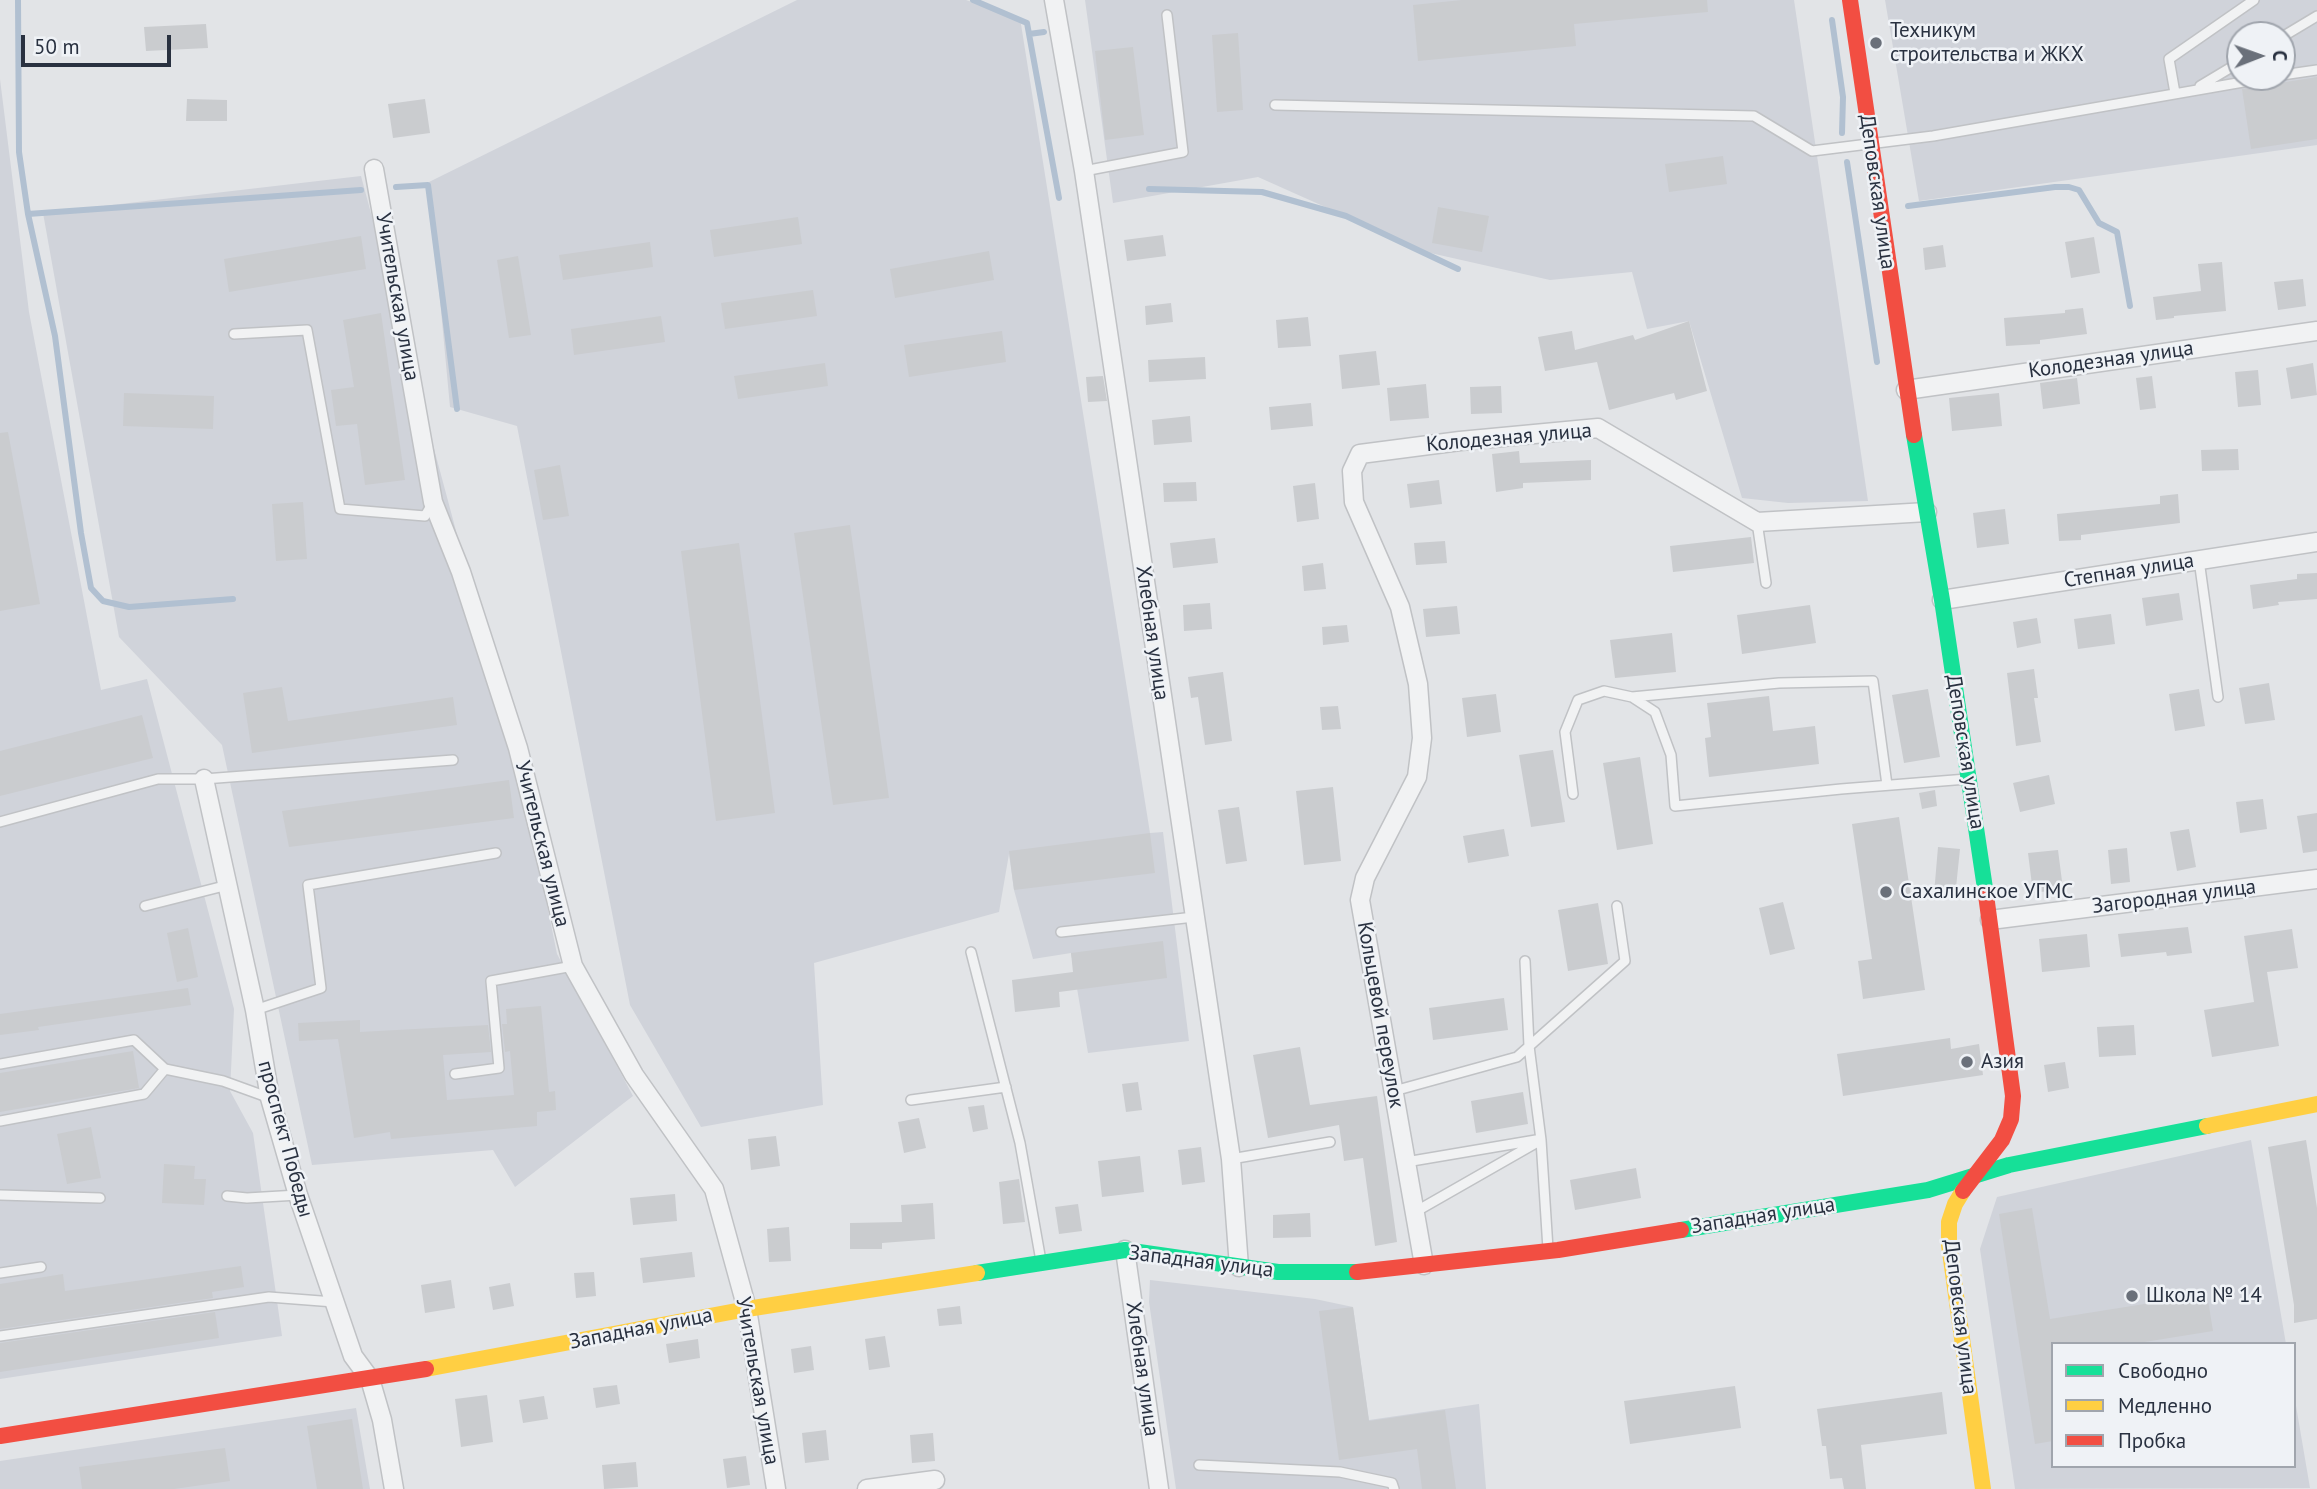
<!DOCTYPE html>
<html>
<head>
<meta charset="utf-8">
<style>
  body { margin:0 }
  #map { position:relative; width:2317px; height:1489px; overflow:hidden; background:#e2e4e7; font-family:"PT Sans",sans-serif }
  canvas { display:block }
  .legend { position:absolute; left:2051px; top:1342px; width:245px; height:126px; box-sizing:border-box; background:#eff2f6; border:2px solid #a0a5ad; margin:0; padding:9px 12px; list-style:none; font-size:21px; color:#293140 }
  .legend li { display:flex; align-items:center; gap:14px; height:35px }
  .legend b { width:35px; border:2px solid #a0a5ad }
  .north { position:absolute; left:2226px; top:21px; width:70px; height:70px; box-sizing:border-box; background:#eff2f6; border:2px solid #a0a5ad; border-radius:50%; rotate:89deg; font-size:19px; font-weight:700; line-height:28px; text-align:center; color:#293140 }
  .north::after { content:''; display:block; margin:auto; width:24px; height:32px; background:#6a707a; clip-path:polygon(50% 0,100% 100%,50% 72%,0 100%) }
  .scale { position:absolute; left:21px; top:35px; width:150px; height:32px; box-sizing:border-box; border:4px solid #293140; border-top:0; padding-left:9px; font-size:21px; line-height:24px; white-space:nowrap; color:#293140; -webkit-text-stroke:5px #eff2f6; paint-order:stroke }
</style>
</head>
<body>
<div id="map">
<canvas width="2317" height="1489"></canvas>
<ul class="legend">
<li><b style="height:9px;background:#16e098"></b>Свободно</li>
<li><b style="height:9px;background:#ffcf43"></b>Медленно</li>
<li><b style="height:9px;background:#f24e42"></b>Пробка</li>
</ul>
<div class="north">С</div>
<div class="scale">50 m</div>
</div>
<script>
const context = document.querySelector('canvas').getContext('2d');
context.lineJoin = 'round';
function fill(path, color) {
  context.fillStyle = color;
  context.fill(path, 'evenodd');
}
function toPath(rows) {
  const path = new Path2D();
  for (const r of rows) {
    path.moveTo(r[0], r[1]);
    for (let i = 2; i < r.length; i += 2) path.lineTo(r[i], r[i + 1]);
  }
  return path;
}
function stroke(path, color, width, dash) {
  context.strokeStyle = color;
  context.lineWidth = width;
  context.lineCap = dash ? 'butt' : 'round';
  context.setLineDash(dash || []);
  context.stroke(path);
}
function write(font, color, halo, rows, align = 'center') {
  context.font = font + ' "PT Sans",sans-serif';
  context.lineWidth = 5;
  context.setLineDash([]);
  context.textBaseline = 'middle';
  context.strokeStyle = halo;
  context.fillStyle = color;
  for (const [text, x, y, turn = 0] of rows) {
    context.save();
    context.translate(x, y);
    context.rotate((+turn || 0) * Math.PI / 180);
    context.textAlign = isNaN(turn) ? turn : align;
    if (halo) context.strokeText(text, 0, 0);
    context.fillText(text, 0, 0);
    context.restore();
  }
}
fill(toPath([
  [797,0,966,0,1020,18,1150,833,1163,832,1189,1041,1088,1053,1071,953,1033,959,1014,890,1009,854,999,912,814,963,823,1105,701,1127,630,1005,517,426,450,407,429,182],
  [1085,0,1794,0,1868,501,1788,503,1742,498,1689,321,1647,329,1632,272,1550,280,1426,252,1258,177,1113,203],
  [1885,0,2317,0,2317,145,1919,201],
  [2240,35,2282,35,2282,77,2240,77],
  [0,79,29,312,101,690,147,679,234,1009,230,1091,253,1133,282,1336,0,1379],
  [361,176,519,766,557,954,633,1096,515,1187,493,1150,312,1165,222,745,119,637,43,213],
  [2251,1140,2286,1344,2053,1344,2053,1466,2294,1466,2294,1394,2310,1488,2015,1489,1980,1249,1997,1197],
  [1150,1280,1315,1299,1353,1307,1369,1420,1479,1404,1486,1489,1176,1489,1149,1302],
  [356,1408,370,1489,0,1489,0,1461]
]), '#d0d3da');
stroke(toPath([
  [18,0,19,152,28,214,55,336,81,533,91,588,103,601,129,607,233,599],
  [973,0,1027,23,1059,198],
  [1832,20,1843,97,1842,133],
  [1029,34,1044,32],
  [1847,162,1877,362],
  [396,187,428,185,457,409],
  [1149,189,1262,192,1346,216,1458,269],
  [1908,206,2055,187,2069,187,2079,190,2099,223,2117,232,2130,306],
  [28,214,361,190]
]), '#b1c0d1', 6);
fill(toPath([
  [1462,0,1707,0,1708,12,1574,24,1576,46,1418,61,1413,5],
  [206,24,208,48,146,51,144,27],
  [1238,33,1243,110,1217,112,1212,35],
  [1133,47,1144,135,1105,140,1095,51],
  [2317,77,2317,139,2251,149,2242,89],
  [187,99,227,100,227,121,186,121],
  [425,99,430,133,393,138,388,104],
  [1723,156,1727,184,1669,192,1665,164],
  [1438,207,1489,216,1482,252,1432,243],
  [798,217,802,244,714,257,710,230],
  [1163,235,1166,256,1127,261,1124,240],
  [361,236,366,269,229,292,224,259],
  [2094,237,2100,273,2071,278,2065,242],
  [650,242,653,267,563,280,559,255],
  [1943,245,1946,267,1925,270,1923,248],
  [989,251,994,280,895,298,890,269],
  [518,256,531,335,509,338,497,260],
  [2222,262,2226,311,2174,316,2174,318,2156,320,2153,297,2201,291,2198,264],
  [2303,279,2306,306,2278,310,2274,282],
  [813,290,817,316,725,329,721,303],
  [1171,303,1173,322,1146,325,1145,306],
  [2083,308,2087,334,2040,340,2040,344,2006,346,2004,318,2065,313,2065,310],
  [381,313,405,480,365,485,357,424,336,426,331,390,354,387,343,320],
  [661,316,665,342,574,355,571,329],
  [1308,317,1311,346,1278,348,1276,320],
  [1689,321,1707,391,1676,400,1674,393,1609,410,1597,362,1545,371,1538,337,1572,331,1575,350,1633,335,1635,340],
  [1002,331,1006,362,909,377,904,345],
  [1376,351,1380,385,1342,389,1339,355],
  [1205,357,1206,379,1149,382,1148,360],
  [825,363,828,386,738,399,734,376],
  [2313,363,2317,395,2291,399,2286,368],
  [2258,370,2261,405,2238,407,2235,372],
  [1103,376,1107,401,1088,402,1086,377],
  [2152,376,2156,408,2140,410,2136,378],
  [2077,378,2080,404,2043,409,2040,383],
  [1426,384,1429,418,1390,421,1387,388],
  [1501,386,1502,413,1471,414,1470,387],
  [124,393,214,396,213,429,123,426],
  [1999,393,2002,426,1952,431,1949,398],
  [1311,403,1313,426,1271,430,1269,407],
  [1190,416,1192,442,1154,445,1152,420],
  [8,432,40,604,0,611,0,433],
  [2238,449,2239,470,2202,471,2201,450],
  [1519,451,1520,463,1591,460,1591,480,1523,483,1523,488,1496,492,1492,454],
  [560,465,569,516,543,520,534,470],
  [1439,480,1442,504,1410,508,1407,484],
  [1196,482,1197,501,1164,502,1163,483],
  [1315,483,1319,519,1297,522,1293,486],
  [2178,494,2180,523,2081,535,2081,540,2059,541,2057,514,2160,504,2160,496],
  [303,502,307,559,276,561,272,504],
  [2005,509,2009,544,1977,548,1973,513],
  [850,525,889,798,833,805,794,533],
  [1751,537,1754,563,1673,572,1670,546],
  [1215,538,1218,563,1173,568,1170,543],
  [1445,541,1447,563,1416,565,1414,543],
  [739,543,775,813,716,821,681,551],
  [1323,563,1326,589,1304,591,1302,566],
  [2317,573,2317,599,2278,602,2279,605,2253,609,2250,585,2297,579,2297,574],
  [2179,593,2183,620,2146,626,2142,598],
  [1210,603,1212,629,1184,631,1183,605],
  [1810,605,1816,643,1742,654,1737,615],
  [1457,606,1460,634,1426,637,1423,609],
  [2111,614,2115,644,2078,649,2074,619],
  [2037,618,2041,643,2017,648,2013,622],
  [1347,625,1349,642,1323,645,1322,627],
  [1672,633,1676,672,1615,678,1610,640],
  [2034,669,2038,698,2034,698,2041,742,2016,746,2007,673],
  [1223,672,1232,741,1205,745,1198,697,1191,698,1188,677],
  [2269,683,2275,720,2245,724,2239,688],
  [282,687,288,721,453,697,457,725,252,753,243,693],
  [1928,689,1940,757,1904,763,1892,695],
  [2199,689,2205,726,2175,731,2169,694],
  [1496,694,1501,732,1467,737,1462,698],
  [1769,696,1773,731,1815,726,1819,764,1709,777,1705,738,1711,737,1707,703],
  [1338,706,1341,729,1322,730,1320,707],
  [142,715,153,758,0,796,0,751],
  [1553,750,1565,822,1531,827,1519,755],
  [1640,757,1653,844,1617,850,1603,763],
  [2049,775,2055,804,2020,812,2013,783],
  [509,780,514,818,289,847,282,811],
  [1333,787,1341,861,1304,865,1296,791],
  [1935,790,1937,806,1922,809,1919,793],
  [2263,799,2267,829,2240,833,2236,802],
  [1239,807,1247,861,1226,864,1218,810],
  [2317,813,2317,851,2303,853,2297,816],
  [1899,817,1925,990,1863,999,1858,961,1872,959,1852,824],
  [1504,829,1509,856,1468,863,1463,836],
  [2189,829,2196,867,2177,871,2170,832],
  [1150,833,1155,873,1014,890,1009,851],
  [1938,847,1960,849,1955,897,1934,894],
  [2127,848,2130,882,2111,884,2108,850],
  [2058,850,2063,889,2033,893,2028,853],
  [1783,902,1795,949,1770,955,1759,908],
  [1598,903,1608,964,1568,971,1558,910],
  [2188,927,2192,953,2167,956,2166,952,2121,957,2118,934],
  [188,928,198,977,177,982,167,933],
  [2292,929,2298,968,2267,972,2279,1046,2212,1057,2204,1010,2254,1002,2244,936],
  [2087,934,2090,967,2042,972,2039,939],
  [1163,941,1167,978,1059,992,1060,1007,1015,1012,1012,980,1073,972,1071,953],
  [188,988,191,1005,38,1027,39,1030,0,1035,0,1014],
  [1504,998,1508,1030,1433,1040,1429,1008],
  [541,1006,549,1092,555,1091,556,1110,537,1112,537,1126,391,1139,390,1132,354,1138,338,1039,299,1041,298,1023,360,1020,360,1032,488,1025,491,1052,443,1055,447,1100,514,1095,510,1051,505,1052,502,1024,507,1024,506,1009],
  [2134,1025,2136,1055,2099,1057,2097,1027],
  [1950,1038,1951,1049,1979,1044,1983,1075,1843,1096,1837,1054],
  [1300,1047,1310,1105,1377,1096,1397,1242,1375,1246,1363,1158,1344,1161,1339,1125,1268,1138,1253,1055],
  [133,1051,139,1088,0,1112,0,1073],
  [2065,1062,2069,1088,2048,1092,2044,1065],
  [1138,1082,1142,1110,1126,1112,1122,1084],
  [1523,1092,1528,1124,1476,1133,1471,1101],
  [984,1105,988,1129,973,1132,968,1107],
  [919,1118,926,1148,904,1153,898,1122],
  [91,1127,101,1178,67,1184,57,1134],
  [776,1136,780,1166,751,1170,748,1139],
  [2306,1140,2317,1208,2317,1319,2294,1323,2294,1305,2268,1147],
  [1201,1147,1205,1182,1182,1185,1178,1150],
  [1140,1156,1144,1192,1102,1197,1098,1161],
  [164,1164,195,1166,194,1179,206,1179,204,1205,162,1203],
  [1636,1168,1641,1198,1575,1210,1570,1180],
  [1019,1179,1025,1222,1003,1224,999,1182],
  [675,1194,677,1221,633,1225,630,1198],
  [933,1203,935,1239,882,1243,882,1249,850,1249,850,1223,902,1222,901,1205],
  [1078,1204,1082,1231,1059,1234,1055,1207],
  [2032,1208,2050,1319,2207,1294,2213,1331,2132,1344,2053,1344,2053,1441,2035,1444,1999,1214],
  [1310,1213,1311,1237,1273,1238,1273,1215],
  [789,1227,791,1261,769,1262,767,1229],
  [692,1252,695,1277,643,1283,640,1258],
  [241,1266,244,1287,212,1292,213,1298,0,1329,0,1284,63,1274,65,1291],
  [594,1272,596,1296,576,1298,574,1273],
  [451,1280,455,1308,425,1313,421,1285],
  [510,1283,514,1306,493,1310,489,1287],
  [960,1306,962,1324,939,1326,937,1309],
  [1353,1307,1369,1421,1445,1410,1456,1489,1422,1489,1417,1449,1339,1460,1319,1311],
  [215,1312,219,1338,0,1372,0,1343],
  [885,1336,890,1367,869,1370,865,1339],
  [698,1339,700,1358,669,1363,666,1344],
  [811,1346,814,1370,794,1373,791,1349],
  [617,1385,620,1404,596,1408,593,1388],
  [1735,1386,1741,1428,1630,1444,1624,1401],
  [1942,1392,1947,1434,1861,1445,1866,1489,1844,1489,1842,1478,1830,1479,1826,1446,1822,1446,1817,1409],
  [487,1395,493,1442,461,1447,455,1399],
  [544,1396,548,1419,523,1423,519,1400],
  [352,1419,363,1489,317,1489,307,1426],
  [826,1430,829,1460,805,1463,802,1433],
  [933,1433,935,1461,912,1463,910,1435],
  [225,1448,230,1481,174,1489,82,1489,79,1467],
  [746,1456,750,1485,727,1488,723,1459],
  [636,1462,638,1487,604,1489,602,1465]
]), '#cacccf');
const lane = toPath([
  [2282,37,2317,16],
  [2282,75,2317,70],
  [2200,86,2240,62],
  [2175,93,2169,59,2254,0],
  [1275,105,1754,116,1812,151,1933,136,2272,77],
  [1084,171,1183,152,1167,15],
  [234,334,307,330,340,509,425,516,432,504],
  [1757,522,1766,583],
  [2199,560,2218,697],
  [1632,697,1779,683,1873,681,1887,785],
  [1573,794,1565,732,1578,700,1604,691,1632,697,1655,712,1671,755,1675,806,1841,789,1967,779],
  [0,822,158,779,204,779,453,760],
  [145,906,228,885],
  [1061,932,1194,917],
  [971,952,1020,1143,1041,1261],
  [1525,961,1529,1046,1541,1140,1548,1249],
  [255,1010,321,988,308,885,496,853],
  [0,1064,134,1040,165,1069],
  [455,1074,499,1068,491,981,573,966],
  [1394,1091,1517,1057,1625,961,1617,906],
  [911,1100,1006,1087],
  [0,1121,144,1094,165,1069,223,1081,270,1098],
  [1231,1159,1330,1142],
  [1406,1162,1536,1140],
  [0,1195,100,1198],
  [227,1196,247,1198,298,1195],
  [1415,1212,1541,1140],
  [0,1273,41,1267],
  [0,1336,269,1297,334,1302],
  [1199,1465,1340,1472,1392,1483,1394,1489]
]);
const street = toPath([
  [1054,0,1084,171,1231,1159,1239,1267],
  [374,169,433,502,461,572,518,748,573,966,634,1075,714,1189,747,1309,776,1489],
  [1906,390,2317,331],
  [1942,600,2317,542],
  [204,779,255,1010,270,1098,298,1195,353,1356,370,1379,382,1420,394,1489],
  [1990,920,2317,879],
  [1125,1250,1159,1489],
  [1424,1265,1360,900,1365,878,1417,777,1422,738,1418,684,1400,607,1354,502,1352,471,1360,454,1460,441,1598,428,1757,522,1927,512],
  [867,1489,935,1480]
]);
stroke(lane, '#c0c2c5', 12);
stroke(street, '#c0c2c5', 21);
stroke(lane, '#f1f2f3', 9);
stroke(street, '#f1f2f3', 18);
stroke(toPath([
  [1914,435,1942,600,1986,895],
  [1681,1230,1928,1190,2009,1165,2207,1126],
  [977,1273,1125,1250,1278,1272,1357,1272]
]), '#16e098', 16);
stroke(toPath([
  [2207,1126,2317,1104],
  [1963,1191,1955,1204,1949,1222,1949,1245,1983,1489],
  [426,1369,747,1309,977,1273]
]), '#ffcf43', 16);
stroke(toPath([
  [1850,0,1914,435],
  [1963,1191,2002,1140,2011,1119,2013,1096,1986,895],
  [1357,1272,1558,1250,1681,1230],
  [0,1436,426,1369]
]), '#f24e42', 16);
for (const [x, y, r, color] of [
  [1876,43,7,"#6a707a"],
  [1886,892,7,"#6a707a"],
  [1967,1062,7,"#6a707a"],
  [2132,1296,7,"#6a707a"]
]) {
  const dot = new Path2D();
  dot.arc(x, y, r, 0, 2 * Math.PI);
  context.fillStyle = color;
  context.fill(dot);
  stroke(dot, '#eff2f6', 2.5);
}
write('21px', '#293140', '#eff2f6', [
  ["Техникум",1890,31],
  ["строительства и ЖКХ",1890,55],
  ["Сахалинское УГМС",1900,892],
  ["Азия",1981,1062],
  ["Школа № 14",2146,1296]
], 'left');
write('21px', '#293140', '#eff2f6', [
  ["Деповская улица",1877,192,82],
  ["Учительская улица",397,297,80],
  ["Колодезная улица",2111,360,-8],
  ["Колодезная улица",1509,438,-5],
  ["Степная улица",2129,571,-9],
  ["Хлебная улица",1152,633,82],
  ["Деповская улица",1965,752,81],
  ["Учительская улица",542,844,76],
  ["Загородная улица",2174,897,-7],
  ["Кольцевой переулок",1380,1015,80],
  ["проспект Победы",285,1139,75],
  ["Западная улица",1763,1216,-9],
  ["Западная улица",1201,1262,7],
  ["Деповская улица",1960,1317,83],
  ["Западная улица",641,1329,-11],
  ["Хлебная улица",1142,1369,82],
  ["Учительская улица",757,1381,80]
]);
</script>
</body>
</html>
